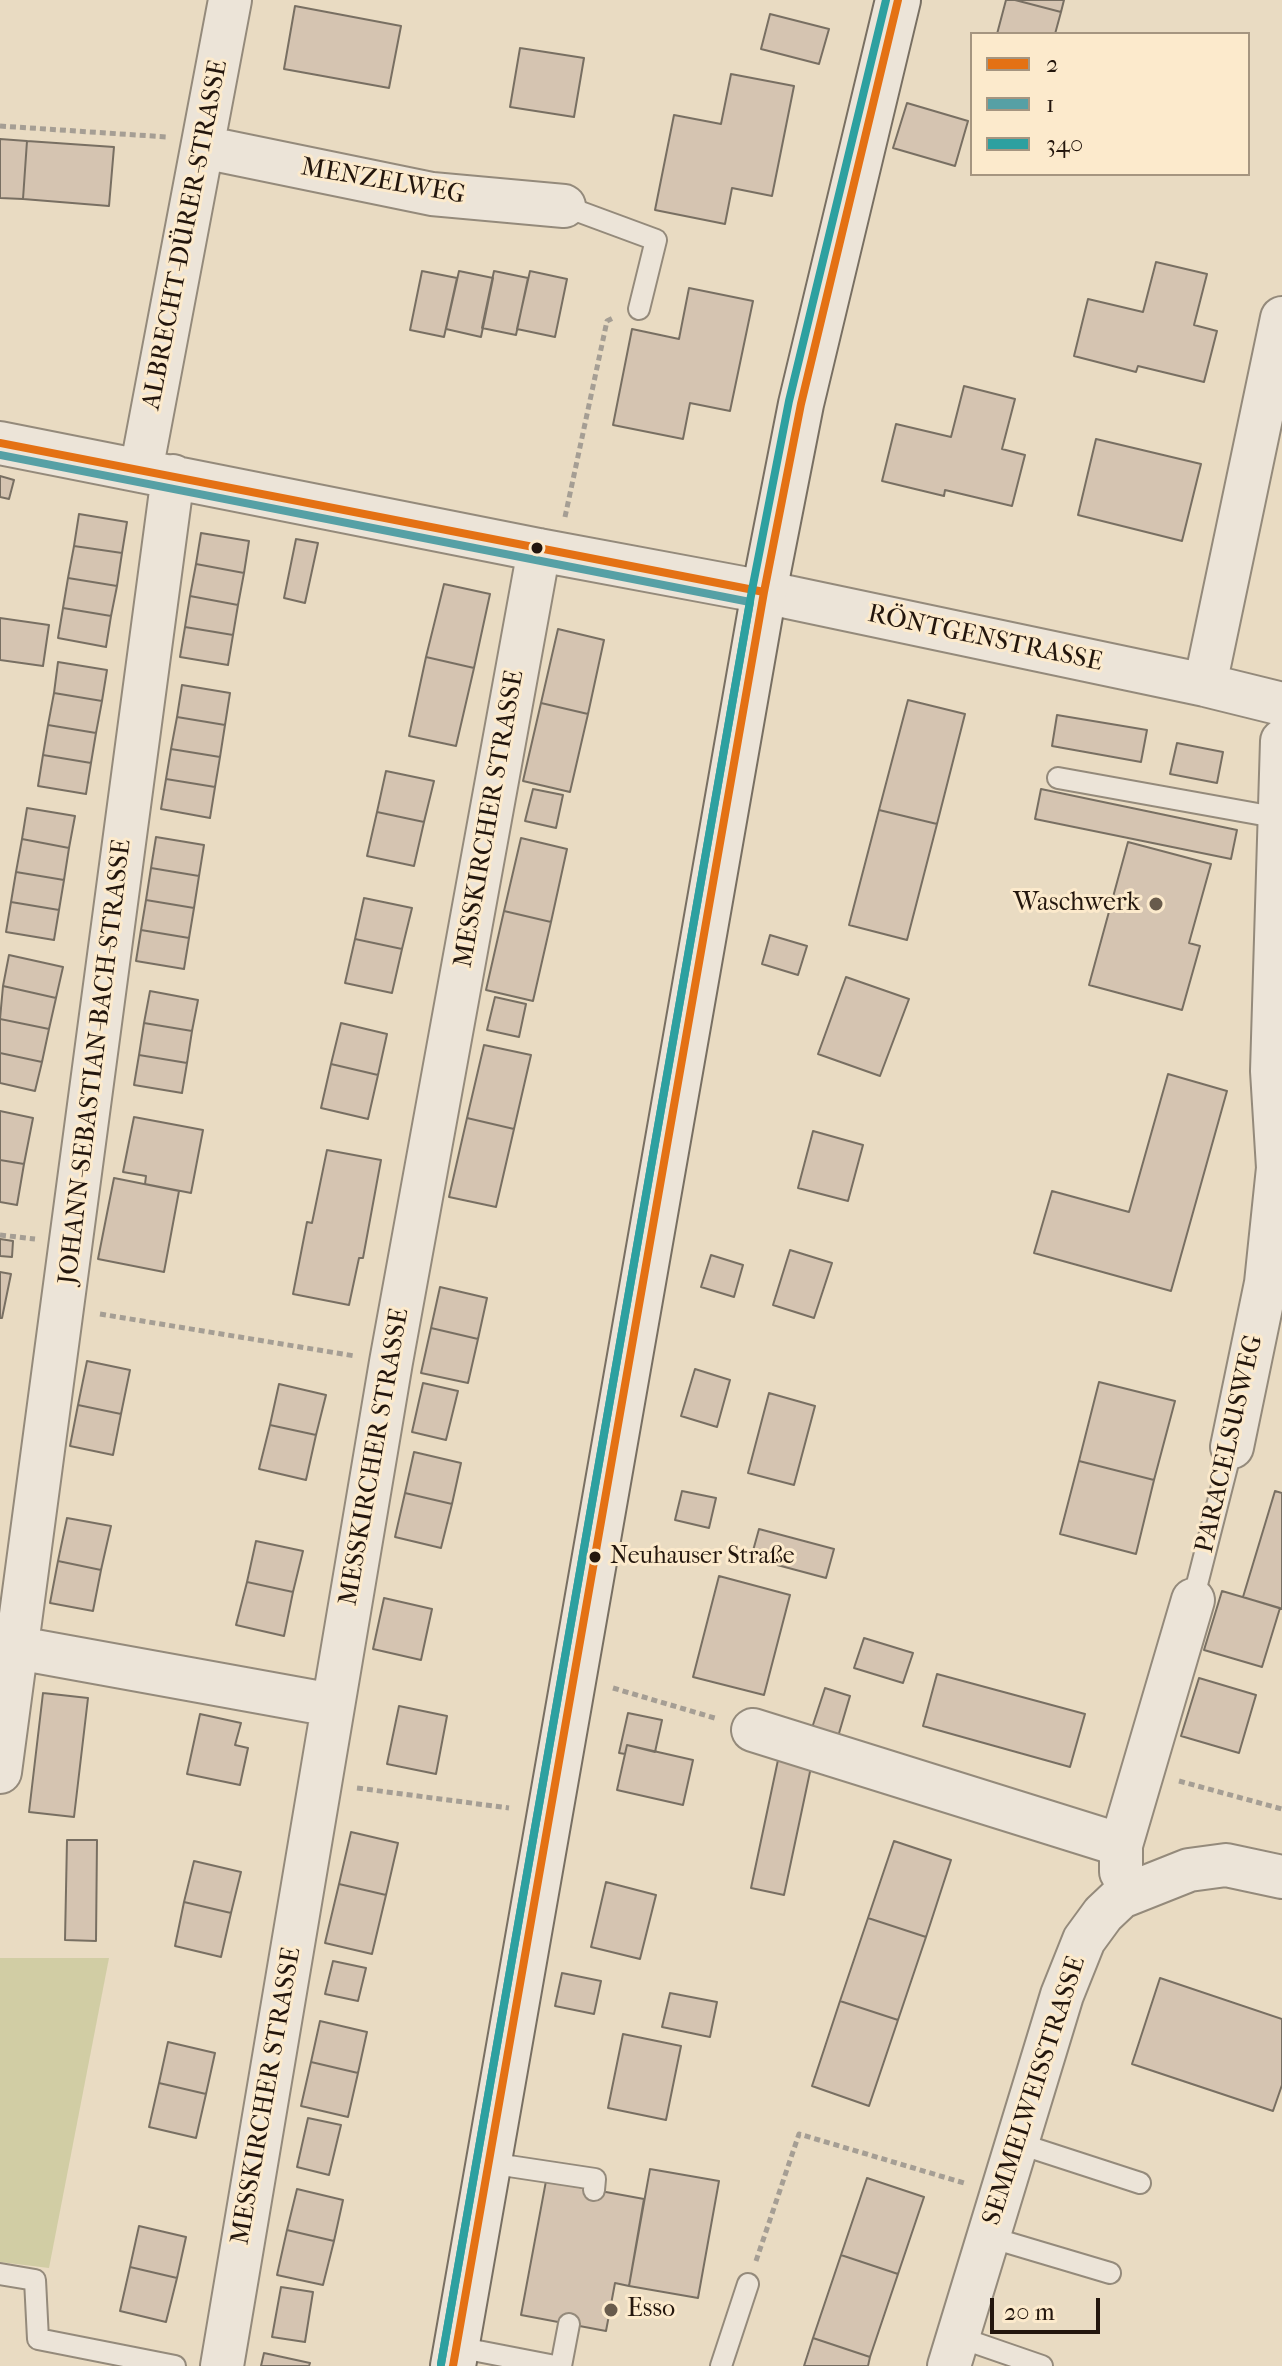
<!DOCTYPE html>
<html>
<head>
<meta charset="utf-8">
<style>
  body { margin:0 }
  #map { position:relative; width:1282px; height:2366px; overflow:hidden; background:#e9dbc2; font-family:"IM FELL French Canon",serif }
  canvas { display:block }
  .legend { position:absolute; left:970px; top:32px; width:280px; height:144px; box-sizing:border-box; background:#fceacc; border:2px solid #a59580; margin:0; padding:10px 14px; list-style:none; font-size:24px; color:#23160d }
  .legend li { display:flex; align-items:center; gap:16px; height:40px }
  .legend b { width:40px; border:2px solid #a59580 }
  .scale { position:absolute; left:990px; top:2298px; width:110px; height:36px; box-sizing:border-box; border:4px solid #23160d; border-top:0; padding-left:10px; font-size:24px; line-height:28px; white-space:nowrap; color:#23160d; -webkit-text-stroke:6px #fceacc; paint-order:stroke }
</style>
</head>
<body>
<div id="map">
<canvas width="1282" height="2366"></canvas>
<ul class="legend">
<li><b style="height:10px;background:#e47114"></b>2</li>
<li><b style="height:10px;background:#56a0a5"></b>1</li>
<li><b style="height:10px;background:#2da0a0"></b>340</li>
</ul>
<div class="scale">20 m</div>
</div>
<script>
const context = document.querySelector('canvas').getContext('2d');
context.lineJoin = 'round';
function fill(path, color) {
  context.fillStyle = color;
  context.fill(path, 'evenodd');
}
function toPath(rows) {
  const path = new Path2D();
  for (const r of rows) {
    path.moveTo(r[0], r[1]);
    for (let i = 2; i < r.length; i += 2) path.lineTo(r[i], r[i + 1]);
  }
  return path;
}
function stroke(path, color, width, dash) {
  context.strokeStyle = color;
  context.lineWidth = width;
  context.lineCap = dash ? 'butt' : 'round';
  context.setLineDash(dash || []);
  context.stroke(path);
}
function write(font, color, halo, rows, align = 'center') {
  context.font = font + ' "IM FELL French Canon",serif';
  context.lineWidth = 6;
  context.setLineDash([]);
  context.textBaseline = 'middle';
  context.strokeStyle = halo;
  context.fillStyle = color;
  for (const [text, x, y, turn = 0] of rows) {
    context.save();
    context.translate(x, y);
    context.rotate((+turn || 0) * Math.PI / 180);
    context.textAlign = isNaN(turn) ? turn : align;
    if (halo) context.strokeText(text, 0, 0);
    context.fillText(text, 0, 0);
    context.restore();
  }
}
fill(toPath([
  [0,1958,109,1958,49,2268,0,2262]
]), '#d1cda4');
const building = toPath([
  [1006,0,1015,0,1061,12,1055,34,997,34,1006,0],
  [1015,0,1064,0,1061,12,1015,0],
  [295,6,401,26,389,88,284,69,295,6],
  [770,14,829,29,819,64,761,49,770,14],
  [520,48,584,58,574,117,510,107,520,48],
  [731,74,794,86,772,196,732,188,725,224,655,210,674,115,721,124,731,74],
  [907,103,968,121,955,166,893,148,907,103],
  [0,139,27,141,23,199,0,198,0,139],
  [27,141,114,147,109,206,23,199,27,141],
  [1156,262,1207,274,1194,325,1217,331,1204,382,1138,366,1136,372,1074,356,1088,299,1143,312,1156,262],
  [422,271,457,278,444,337,410,330,422,271],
  [459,271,493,278,481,337,446,329,459,271],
  [494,271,528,278,516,335,482,328,494,271],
  [530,271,567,279,555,337,517,329,530,271],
  [689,288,753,301,730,411,690,403,683,439,613,425,632,329,679,339,689,288],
  [964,386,1015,399,1002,449,1025,455,1012,506,945,490,944,496,882,481,896,424,951,437,964,386],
  [1096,439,1201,464,1182,541,1078,515,1096,439],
  [0,476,14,480,9,499,0,497,0,476],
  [79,514,127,522,122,553,74,546,79,514],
  [201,533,249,541,244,573,196,564,201,533],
  [296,539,318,543,305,603,284,598,296,539],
  [74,546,122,553,117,586,68,578,74,546],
  [196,564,244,573,238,605,190,596,196,564],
  [68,578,117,586,111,616,63,608,68,578],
  [444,584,490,594,474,668,426,657,444,584],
  [190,596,238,605,233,635,185,627,190,596],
  [63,608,111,616,106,647,58,638,63,608],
  [0,618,49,625,43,666,0,660,0,618],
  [185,627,233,635,228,665,180,657,185,627],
  [558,629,604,640,588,714,541,703,558,629],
  [426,657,474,668,456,746,409,736,426,657],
  [58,662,107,670,102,701,54,693,58,662],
  [182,685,230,693,225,725,177,717,182,685],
  [54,693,102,701,96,733,48,725,54,693],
  [908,700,965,714,937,824,879,810,908,700],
  [541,703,588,714,570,792,523,781,541,703],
  [1057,715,1147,730,1141,762,1052,746,1057,715],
  [177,717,225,725,220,757,171,749,177,717],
  [48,725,96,733,91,763,43,755,48,725],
  [1177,743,1223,752,1217,783,1170,774,1177,743],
  [171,749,220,757,215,787,166,779,171,749],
  [43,755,91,763,86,794,38,786,43,755],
  [386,771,434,781,424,822,377,812,386,771],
  [166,779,215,787,210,818,161,809,166,779],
  [533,789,563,795,556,828,525,821,533,789],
  [1041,789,1237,830,1231,859,1035,819,1041,789],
  [27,808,75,816,69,848,22,839,27,808],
  [879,810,937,824,907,940,849,925,879,810],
  [377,812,424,822,414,866,367,856,377,812],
  [156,837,204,845,199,876,151,868,156,837],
  [521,838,567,849,551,922,504,911,521,838],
  [22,839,69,848,64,880,16,872,22,839],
  [1128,842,1211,864,1189,943,1200,946,1182,1010,1089,985,1128,842],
  [151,868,199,876,194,908,146,900,151,868],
  [16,872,64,880,59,910,11,902,16,872],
  [364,898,412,908,402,949,355,939,364,898],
  [146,900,194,908,189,938,141,930,146,900],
  [11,902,59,910,54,940,6,932,11,902],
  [504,911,551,922,533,1001,486,990,504,911],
  [141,930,189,938,184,969,136,961,141,930],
  [770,935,807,946,798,975,762,964,770,935],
  [355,939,402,949,392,993,345,983,355,939],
  [9,955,63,967,56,998,3,986,9,955],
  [846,977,909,999,880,1076,818,1054,846,977],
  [3,986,56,998,49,1029,0,1019,3,986],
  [150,991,198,1000,192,1031,144,1023,150,991],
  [495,997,526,1004,519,1037,487,1030,495,997],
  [0,1019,49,1029,42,1062,0,1053,0,1019],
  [144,1023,192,1031,187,1063,139,1055,144,1023],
  [341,1023,387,1034,378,1075,331,1064,341,1023],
  [484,1045,531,1055,514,1129,467,1118,484,1045],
  [0,1053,42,1062,35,1091,0,1083,0,1053],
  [139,1055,187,1063,182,1093,134,1085,139,1055],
  [331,1064,378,1075,368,1119,321,1108,331,1064],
  [1168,1074,1227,1091,1171,1291,1034,1253,1052,1191,1129,1212,1168,1074],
  [0,1111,33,1118,24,1164,0,1160,0,1111],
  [134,1117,203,1130,191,1193,145,1184,146,1176,123,1172,134,1117],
  [467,1118,514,1129,496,1207,449,1197,467,1118],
  [813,1131,863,1145,848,1201,798,1188,813,1131],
  [327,1150,381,1160,363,1258,359,1258,349,1305,293,1294,307,1222,312,1223,327,1150],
  [0,1160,24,1164,17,1205,0,1202,0,1160],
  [114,1178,179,1191,164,1272,98,1259,114,1178],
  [0,1239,13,1241,12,1257,0,1256,0,1239],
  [790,1250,832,1263,814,1318,773,1305,790,1250],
  [711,1255,743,1265,734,1297,701,1287,711,1255],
  [0,1272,11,1274,2,1318,0,1318,0,1272],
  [440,1287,487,1298,478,1339,431,1328,440,1287],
  [431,1328,478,1339,468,1383,421,1373,431,1328],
  [87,1361,130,1370,121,1414,78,1405,87,1361],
  [695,1369,730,1380,717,1427,681,1416,695,1369],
  [1099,1382,1175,1401,1154,1480,1079,1461,1099,1382],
  [423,1383,458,1391,446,1440,412,1432,423,1383],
  [279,1384,326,1395,316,1435,270,1425,279,1384],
  [769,1393,815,1406,794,1485,748,1473,769,1393],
  [78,1405,121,1414,113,1455,70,1446,78,1405],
  [270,1425,316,1435,306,1480,259,1469,270,1425],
  [414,1452,461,1463,452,1504,405,1493,414,1452],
  [1079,1461,1154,1480,1136,1554,1060,1534,1079,1461],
  [682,1491,716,1498,709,1528,675,1520,682,1491],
  [1275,1491,1282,1493,1282,1609,1243,1597,1275,1491],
  [405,1493,452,1504,441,1548,395,1537,405,1493],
  [67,1518,111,1526,101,1570,58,1561,67,1518],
  [759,1529,834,1549,826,1578,751,1558,759,1529],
  [256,1541,303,1551,293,1592,247,1582,256,1541],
  [58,1561,101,1570,93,1611,50,1603,58,1561],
  [719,1576,790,1595,764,1695,693,1677,719,1576],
  [247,1582,293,1592,284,1636,236,1625,247,1582],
  [1222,1591,1280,1608,1262,1667,1204,1650,1222,1591],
  [384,1598,432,1609,421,1660,373,1649,384,1598],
  [864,1638,913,1653,903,1683,854,1668,864,1638],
  [937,1674,1085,1714,1070,1767,923,1726,937,1674],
  [1199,1678,1256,1695,1239,1753,1181,1736,1199,1678],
  [825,1688,850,1696,837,1740,811,1731,825,1688],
  [43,1693,88,1698,74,1817,29,1812,43,1693],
  [399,1706,447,1716,436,1774,387,1764,399,1706],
  [628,1713,662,1720,655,1752,627,1745,625,1754,619,1753,628,1713],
  [200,1714,241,1723,235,1745,248,1748,240,1785,187,1774,200,1714],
  [627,1745,693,1760,683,1805,617,1790,627,1745],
  [778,1760,811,1767,784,1895,751,1888,778,1760],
  [351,1832,398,1843,386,1895,339,1884,351,1832],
  [67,1840,97,1840,96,1941,65,1940,67,1840],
  [894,1841,951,1860,926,1937,868,1918,894,1841],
  [194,1861,241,1872,231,1913,184,1902,194,1861],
  [606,1882,656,1895,640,1959,591,1947,606,1882],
  [339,1884,386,1895,372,1954,325,1943,339,1884],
  [184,1902,231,1913,221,1957,175,1946,184,1902],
  [868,1918,926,1937,898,2020,840,2001,868,1918],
  [333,1961,366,1968,358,2001,325,1994,333,1961],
  [562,1973,601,1981,594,2014,555,2006,562,1973],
  [1160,1978,1282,2019,1282,2085,1273,2111,1132,2064,1160,1978],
  [670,1993,717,2002,710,2037,662,2027,670,1993],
  [840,2001,898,2020,869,2106,812,2086,840,2001],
  [320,2021,367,2032,358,2073,311,2062,320,2021],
  [623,2034,681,2046,666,2120,608,2108,623,2034],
  [168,2042,215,2053,206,2094,159,2083,168,2042],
  [311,2062,358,2073,348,2117,301,2106,311,2062],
  [159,2083,206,2094,196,2138,149,2127,159,2083],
  [308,2118,341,2125,329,2175,297,2167,308,2118],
  [650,2169,719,2181,698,2298,629,2286,650,2169],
  [867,2178,924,2197,898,2274,841,2255,867,2178],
  [546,2181,644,2199,629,2286,615,2283,606,2331,521,2315,546,2181],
  [297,2189,343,2200,334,2241,287,2230,297,2189],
  [139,2226,186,2237,177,2278,130,2267,139,2226],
  [287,2230,334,2241,323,2285,277,2275,287,2230],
  [841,2255,898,2274,870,2357,813,2338,841,2255],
  [130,2267,177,2278,166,2322,120,2311,130,2267],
  [281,2287,313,2292,305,2342,272,2337,281,2287],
  [813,2338,870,2357,868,2366,804,2366,813,2338],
  [264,2353,310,2363,309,2366,261,2366,264,2353]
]);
fill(building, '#d5c4b1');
stroke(building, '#786f62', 2);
const lane = toPath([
  [564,206,656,240,639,309],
  [1058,778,1280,818],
  [1193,1600,1232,1447],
  [1017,2143,1140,2183],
  [489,2163,595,2179,594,2190],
  [989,2237,1110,2273],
  [0,2274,35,2280,38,2339,175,2366],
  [958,2337,1042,2366],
  [457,2347,555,2366],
  [561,2366,569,2324],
  [721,2366,748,2284]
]);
const street = toPath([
  [203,147,432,194,564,206],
  [0,443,539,550,764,592,1205,685,1282,704],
  [141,471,230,0],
  [1205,685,1282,318],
  [1232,1447,1266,1283,1278,1168,1272,1071,1282,741],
  [18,1648,332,1705],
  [753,1730,1121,1845],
  [0,1772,173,476],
  [1121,1872,1121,1845,1193,1600],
  [222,2366,391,1362,539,550],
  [949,2366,1062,1995,1084,1940,1103,1914,1121,1897,1189,1870,1226,1865,1282,1877]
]);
const secondary = toPath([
  [453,2366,764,592,801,404,898,0]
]);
stroke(lane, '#948a7b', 24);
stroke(street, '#948a7b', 46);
stroke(secondary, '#786f62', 48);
stroke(toPath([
  [0,126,167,137],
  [565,517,607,321,615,317],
  [0,1235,35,1239],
  [100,1314,355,1356],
  [613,1688,718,1719],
  [1179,1781,1282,1809],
  [357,1788,509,1808],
  [756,2261,799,2134,964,2183]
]), '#a59e94', 5, [6, 4]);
stroke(lane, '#ece4d8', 20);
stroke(street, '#ece4d8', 42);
stroke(secondary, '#ece4d8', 44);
stroke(toPath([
  [0,443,764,592],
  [453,2366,764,592,801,404,898,0]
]), '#e47114', 8);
stroke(toPath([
  [0,455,750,602,441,2364]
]), '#56a0a5', 8);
stroke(toPath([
  [441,2364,752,590,789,401,886,0]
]), '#2da0a0', 8);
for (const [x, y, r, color] of [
  [537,548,7,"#23160d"],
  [1156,904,8,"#685b4c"],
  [595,1557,7,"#23160d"],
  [611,2310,8,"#685b4c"]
]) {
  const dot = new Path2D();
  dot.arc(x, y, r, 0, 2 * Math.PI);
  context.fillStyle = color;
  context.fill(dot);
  stroke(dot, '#fceacc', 3);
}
write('24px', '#23160d', '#fceacc', [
  ["Neuhauser Straße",610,1557]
], 'left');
write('26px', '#23160d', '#fceacc', [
  ["MENZELWEG",383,182,10],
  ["ALBRECHT-DÜRER-STRASSE",186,235,-79],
  ["RÖNTGENSTRASSE",985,639,12],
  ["MESSKIRCHER STRASSE",490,819,-80],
  ["JOHANN-SEBASTIAN-BACH-STRASSE",96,1062,-83],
  ["PARACELSUSWEG",1230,1444,-77],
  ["MESSKIRCHER STRASSE",375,1457,-80],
  ["SEMMELWEISSTRASSE",1035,2091,-72],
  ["MESSKIRCHER STRASSE",267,2096,-80]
]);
write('26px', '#23160d', '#fceacc', [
  ["Waschwerk",1140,904],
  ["Esso",627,2310,"left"]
], 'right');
</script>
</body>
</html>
